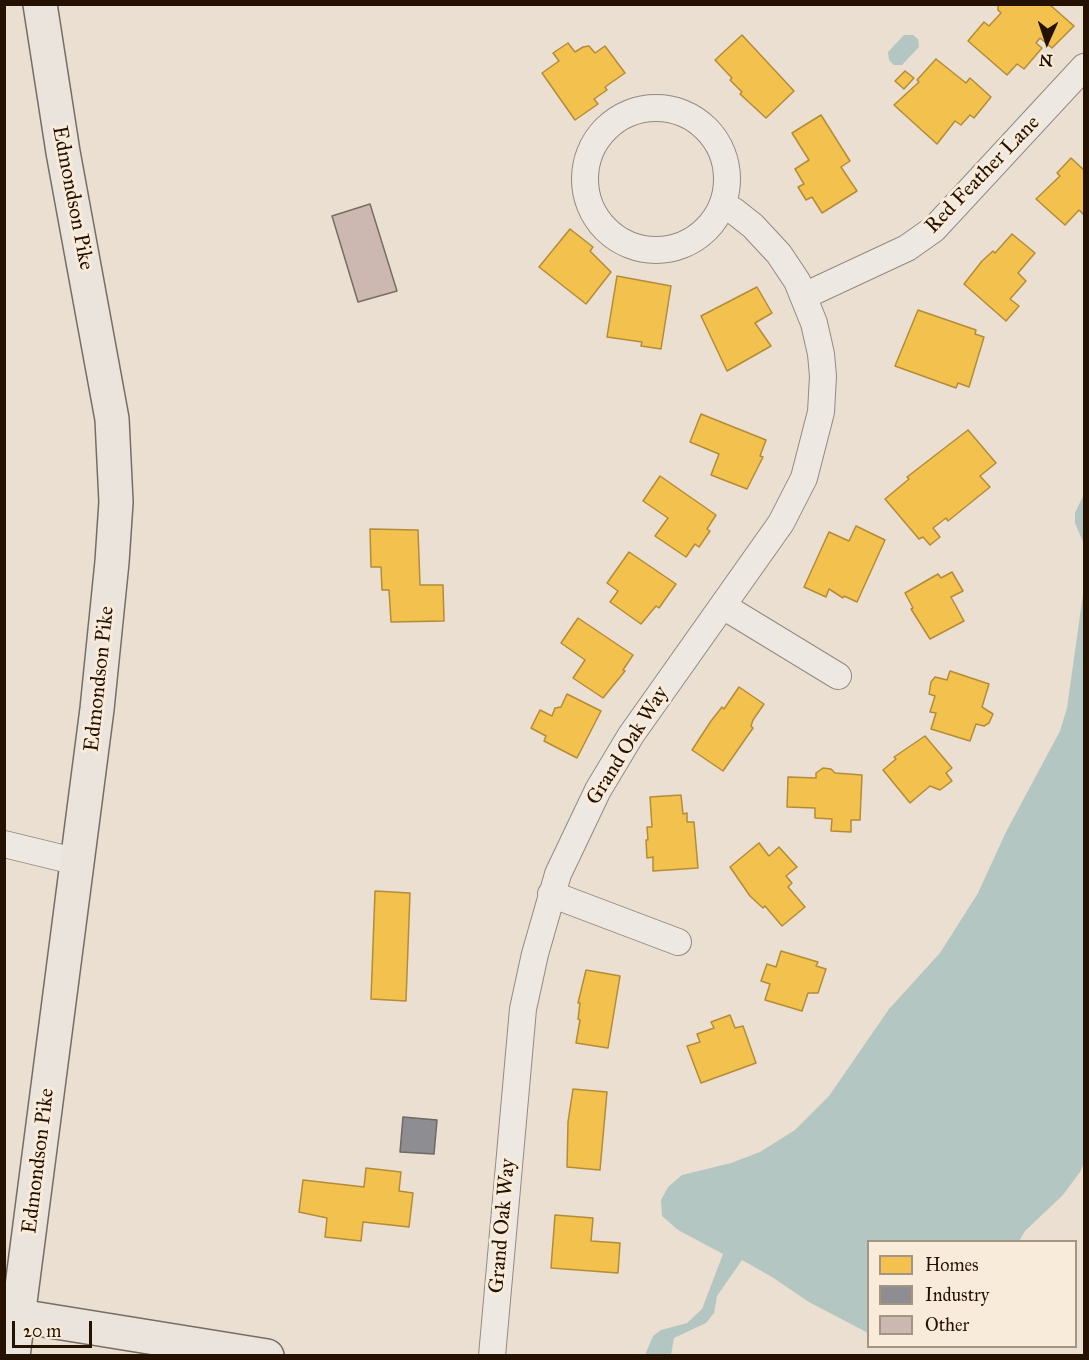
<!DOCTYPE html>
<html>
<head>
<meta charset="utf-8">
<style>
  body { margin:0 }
  #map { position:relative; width:1089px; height:1360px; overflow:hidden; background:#eadfd0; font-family:"IM FELL Great Primer",serif }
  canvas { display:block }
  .frame { position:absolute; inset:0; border:6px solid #241100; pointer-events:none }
  .legend { position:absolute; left:867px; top:1240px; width:210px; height:108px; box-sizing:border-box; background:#f8ebda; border:2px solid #a39483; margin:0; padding:8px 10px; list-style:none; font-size:18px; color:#241100 }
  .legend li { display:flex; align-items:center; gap:12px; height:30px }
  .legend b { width:30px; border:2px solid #a39483 }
  .north { position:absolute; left:1017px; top:12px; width:60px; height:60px; -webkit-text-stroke:4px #f8ebda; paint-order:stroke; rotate:183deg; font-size:16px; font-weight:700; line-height:24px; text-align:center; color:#241100 }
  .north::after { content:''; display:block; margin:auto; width:21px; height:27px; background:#241100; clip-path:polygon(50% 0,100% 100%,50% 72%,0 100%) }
  .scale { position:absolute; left:12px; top:1321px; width:80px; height:27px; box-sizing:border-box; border:3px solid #241100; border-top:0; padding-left:8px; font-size:18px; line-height:21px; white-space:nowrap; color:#241100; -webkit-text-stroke:4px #f8ebda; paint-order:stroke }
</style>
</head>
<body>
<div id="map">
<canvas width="1089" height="1360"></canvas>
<div class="frame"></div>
<ul class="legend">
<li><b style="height:16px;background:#f2c14e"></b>Homes</li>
<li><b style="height:16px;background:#8d8d92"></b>Industry</li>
<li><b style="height:16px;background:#cdb8b1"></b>Other</li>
</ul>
<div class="north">N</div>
<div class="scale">20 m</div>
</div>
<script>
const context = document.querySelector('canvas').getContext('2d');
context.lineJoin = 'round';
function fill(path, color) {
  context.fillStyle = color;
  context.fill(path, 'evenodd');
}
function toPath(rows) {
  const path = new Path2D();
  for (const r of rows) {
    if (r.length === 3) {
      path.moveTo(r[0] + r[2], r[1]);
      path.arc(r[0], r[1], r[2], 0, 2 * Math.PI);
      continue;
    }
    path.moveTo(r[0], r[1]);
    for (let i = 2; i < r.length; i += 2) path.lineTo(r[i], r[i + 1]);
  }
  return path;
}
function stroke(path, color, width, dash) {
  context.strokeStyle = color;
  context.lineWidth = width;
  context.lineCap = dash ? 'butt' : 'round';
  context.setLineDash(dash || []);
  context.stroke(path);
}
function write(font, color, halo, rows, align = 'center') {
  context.font = font + ' "IM FELL Great Primer",serif';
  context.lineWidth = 6;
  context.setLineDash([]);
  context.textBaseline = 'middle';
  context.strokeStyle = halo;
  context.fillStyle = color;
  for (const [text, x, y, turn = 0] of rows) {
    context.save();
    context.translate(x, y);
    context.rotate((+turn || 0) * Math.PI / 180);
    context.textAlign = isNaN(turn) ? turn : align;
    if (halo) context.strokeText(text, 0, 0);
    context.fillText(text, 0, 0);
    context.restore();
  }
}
fill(toPath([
  [904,35,913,35,918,39,919,47,902,65,894,65,889,60,888,52],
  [1084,494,1084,544,1075,523,1075,513],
  [1084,587,1084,1163,1080,1172,1063,1195,1025,1231,1019,1241,868,1242,868,1333,809,1302,772,1277,742,1260,717,1296,714,1313,706,1323,674,1338,671,1355,645,1355,653,1336,661,1330,687,1323,702,1309,723,1254,678,1230,662,1216,661,1200,668,1187,682,1175,731,1163,760,1152,795,1130,829,1096,889,1009,940,953,978,893,1006,832,1060,731,1067,708]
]), '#b4c6c1');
const homes = toPath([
  [1049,4,1074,26,1052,48,1040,38,1036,43,1042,48,1024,69,1017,64,1007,75,968,41,984,22,989,26,1001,13,998,10,998,4,1049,4],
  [742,35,794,91,766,118,740,94,742,92,730,80,732,78,715,60,742,35],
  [568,43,575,52,583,47,589,46,595,53,605,46,625,73,605,87,607,90,594,99,598,104,575,120,542,73,559,61,553,53,568,43],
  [936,59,966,83,970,78,991,97,974,118,970,115,961,125,955,121,937,144,894,105,919,82,917,80,936,59],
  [905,71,914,78,904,89,895,81,905,71],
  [821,115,850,161,841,167,857,191,822,213,812,197,806,200,798,187,804,184,795,169,809,160,792,133,821,115],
  [1071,158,1084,170,1084,215,1079,210,1065,225,1036,199,1060,176,1057,173,1071,158],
  [570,229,593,247,590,251,611,272,586,304,539,267,570,229],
  [1012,234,1035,253,1018,273,1026,281,1010,299,1019,306,1006,321,964,284,982,261,993,251,995,253,1012,234],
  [617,276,671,286,661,349,641,346,642,342,607,337,617,276],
  [757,287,772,313,755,323,771,346,727,371,701,316,757,287],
  [918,310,976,330,975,334,984,337,969,387,958,383,956,388,895,366,918,310],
  [701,414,766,440,760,456,763,457,747,489,711,475,719,454,690,442,701,414],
  [968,430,996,463,980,476,990,487,948,521,946,518,933,528,940,537,930,545,923,537,919,539,885,499,909,479,907,477,968,430],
  [660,476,716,515,707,529,710,531,699,547,695,544,686,557,655,536,668,518,643,501,660,476],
  [856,526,885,540,857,602,844,596,843,598,829,589,826,597,804,587,829,532,849,541,856,526],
  [370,529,418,530,420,585,443,585,444,621,391,622,389,590,382,590,381,567,371,567,370,529],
  [629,552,676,584,659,608,656,606,641,624,610,602,618,591,607,583,629,552],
  [952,572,963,591,951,597,964,621,930,639,911,609,913,608,905,593,938,574,941,578,952,572],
  [578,618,633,655,623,670,625,671,603,698,573,678,585,660,561,643,578,618],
  [950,671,989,684,982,707,993,714,989,723,984,726,976,724,970,741,931,729,936,713,930,712,935,696,929,694,931,682,935,677,947,680,950,671],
  [739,687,764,704,753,720,751,726,753,728,723,771,692,750,711,721,722,707,724,709,739,687],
  [567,694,601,711,577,758,544,741,546,736,531,728,540,710,552,716,555,708,561,707,567,694],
  [925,736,952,768,946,773,952,781,940,790,930,786,910,803,883,770,896,759,894,757,925,736],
  [823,768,831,769,835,773,862,775,860,820,851,820,851,832,831,831,832,819,815,818,815,808,787,807,788,777,816,778,816,773,823,768],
  [681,795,683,814,687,813,687,822,694,822,698,868,653,871,653,857,647,858,646,840,648,840,647,827,652,827,650,797,681,795],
  [759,843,769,856,779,847,797,867,786,876,792,883,788,887,805,907,782,926,765,906,763,908,750,896,730,867,759,843],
  [375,891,410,893,406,1001,371,999,375,891],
  [781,951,818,962,816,966,826,969,818,993,808,993,802,1011,765,1000,770,984,761,981,767,964,776,967,781,951],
  [586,970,620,976,608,1048,576,1043,580,1020,578,1019,580,1003,578,1003,586,970],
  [730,1015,735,1028,743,1026,756,1063,701,1083,687,1046,700,1042,697,1034,714,1028,711,1022,730,1015],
  [573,1089,607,1092,600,1170,567,1167,568,1122,573,1089],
  [366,1168,401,1172,399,1191,413,1193,409,1227,363,1222,361,1241,325,1237,327,1218,299,1212,303,1180,364,1187,366,1168],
  [555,1215,593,1218,591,1241,620,1243,618,1273,551,1268,555,1215]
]);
fill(homes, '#f2c14e');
stroke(homes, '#b48c37', 1.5);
const industry = toPath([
  [403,1117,437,1120,434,1154,400,1152,403,1117]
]);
fill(industry, '#8d8d92');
stroke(industry, '#6e6866', 1.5);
const building = toPath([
  [370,204,397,291,358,302,332,216,370,204]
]);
fill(building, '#cdb8b1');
stroke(building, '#766e64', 1.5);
const minor = toPath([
  [656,179,71],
  [804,296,907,248,934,229,1084,67],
  [723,606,838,676],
  [4,844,78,862],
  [551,894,678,942],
  [492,1356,523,1009,535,954,558,874,598,790,631,735,781,523,804,478,821,412,823,376,821,354,814,323,797,281,779,254,753,226,734,211,722,205]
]);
const major = toPath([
  [19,1316,267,1356],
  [13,1356,97,709,112,562,116,502,112,419,63,152,40,4]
]);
stroke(minor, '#938a80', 28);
stroke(major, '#766e64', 36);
stroke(minor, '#ede8e1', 26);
stroke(major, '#eae4dc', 33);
write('21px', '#241100', '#f8ebda', [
  ["Red Feather Lane",983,175,-46],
  ["Edmondson Pike",72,198,79],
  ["Edmondson Pike",100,679,-84],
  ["Grand Oak Way",628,746,-58],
  ["Edmondson Pike",39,1161,-83],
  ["Grand Oak Way",503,1226,-85]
]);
</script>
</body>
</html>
